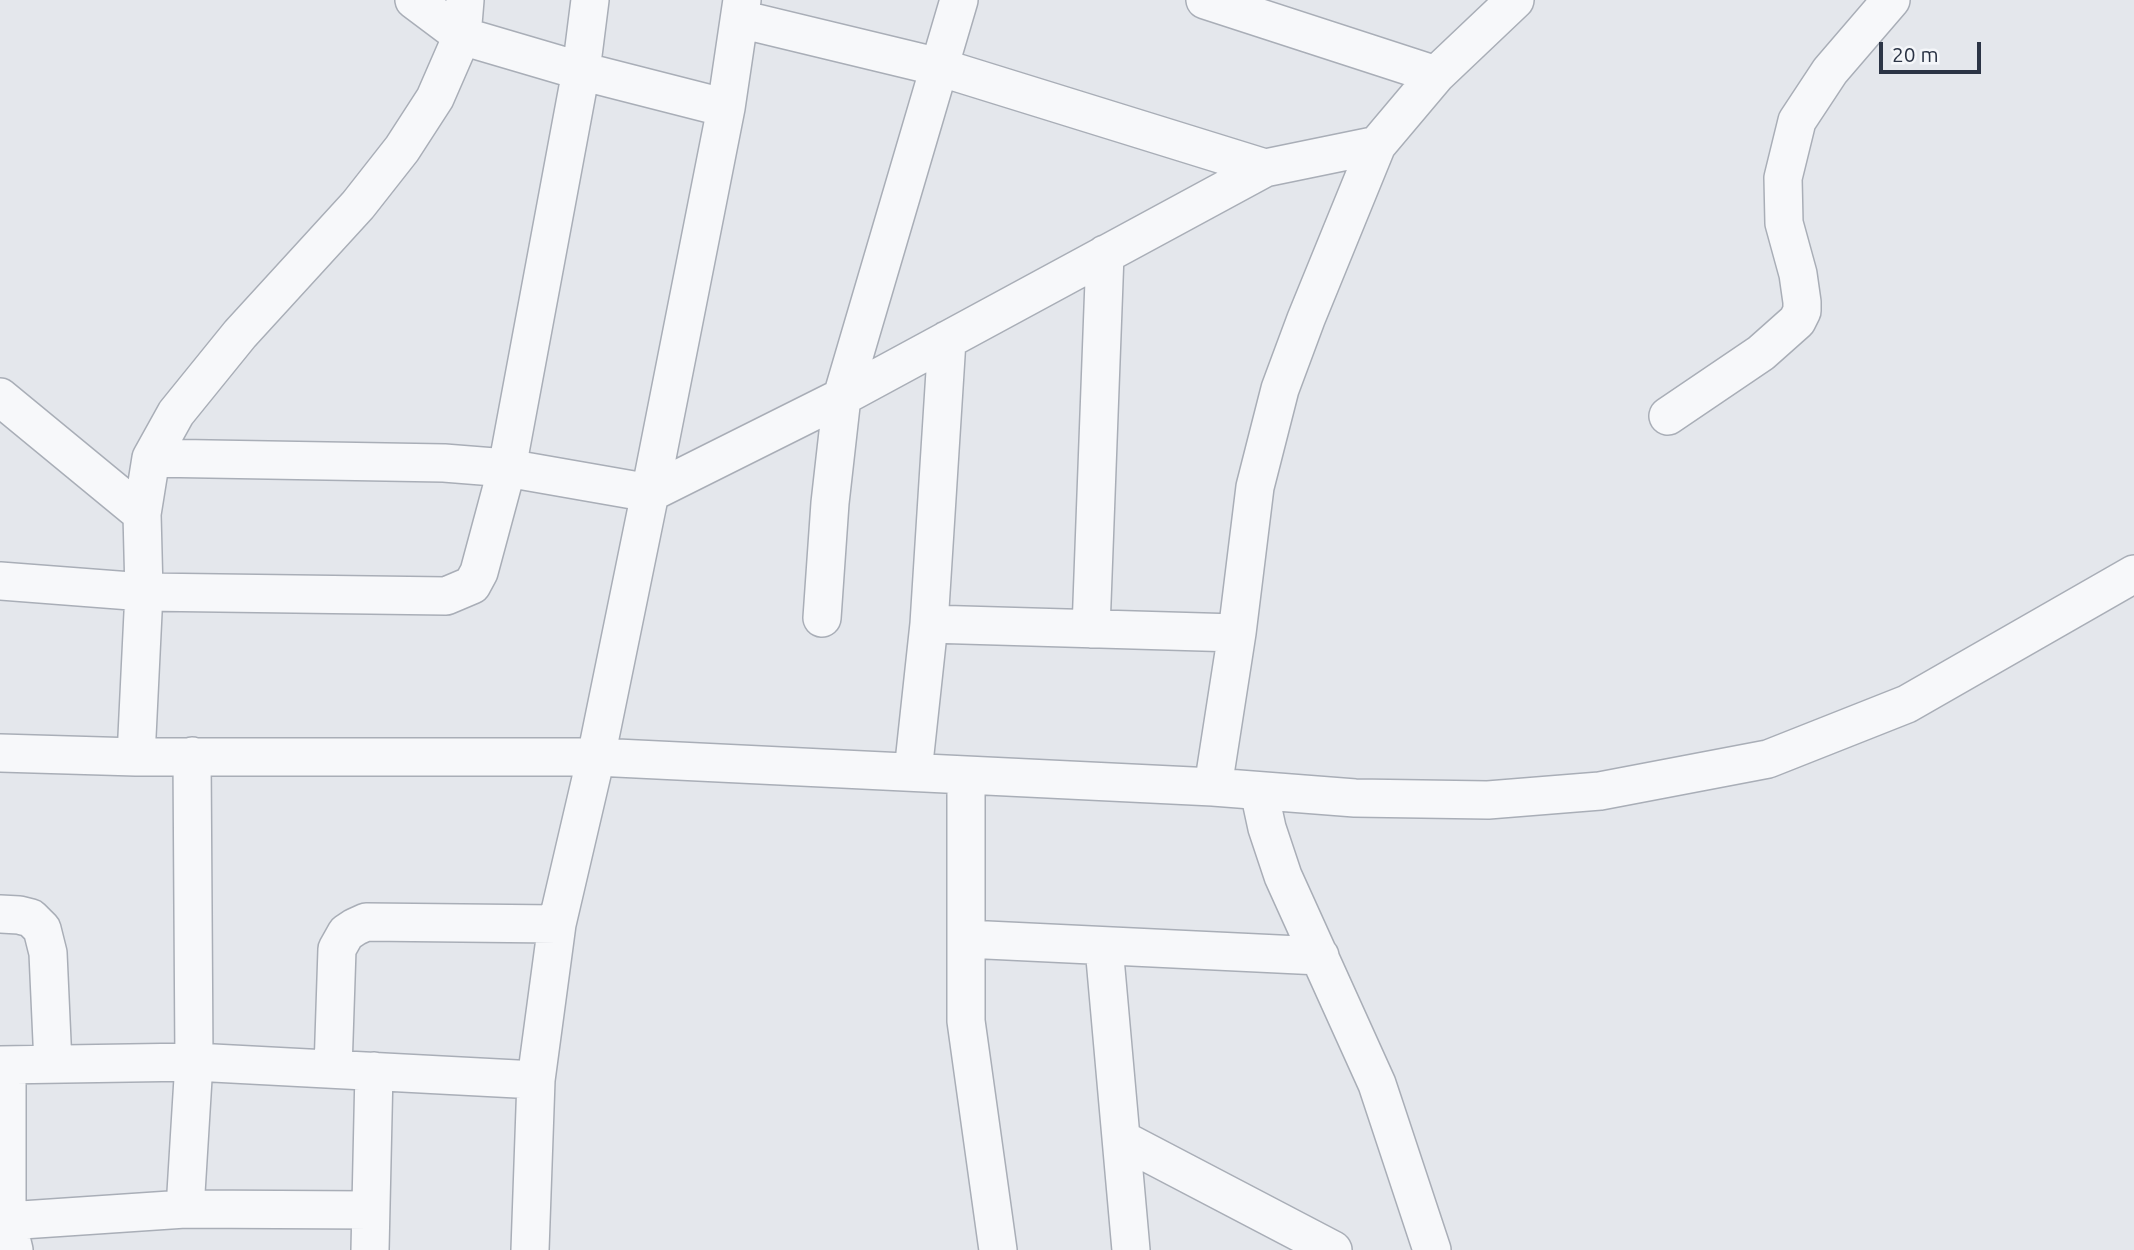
<!DOCTYPE html>
<html>
<head>
<meta charset="utf-8">
<style>
  body { margin:0 }
  #map { position:relative; width:2134px; height:1250px; overflow:hidden; background:#e4e7ec; font-family:Ubuntu,sans-serif }
  canvas { display:block }
  .scale { position:absolute; left:1879px; top:42px; width:102px; height:32px; box-sizing:border-box; border:4px solid #2b3445; border-top:0; padding-left:9px; font-size:21px; line-height:24px; white-space:nowrap; color:#2b3445; -webkit-text-stroke:5px #f4f6f9; paint-order:stroke }
</style>
</head>
<body>
<div id="map">
<canvas width="2134" height="1250"></canvas>
<div class="scale">20 m</div>
</div>
<script>
const context = document.querySelector('canvas').getContext('2d');
context.lineJoin = 'round';
function toPath(rows) {
  const path = new Path2D();
  for (const r of rows) {
    path.moveTo(r[0], r[1]);
    for (let i = 2; i < r.length; i += 2) path.lineTo(r[i], r[i + 1]);
  }
  return path;
}
function stroke(path, color, width, dash) {
  context.strokeStyle = color;
  context.lineWidth = width;
  context.lineCap = dash ? 'butt' : 'round';
  context.setLineDash(dash || []);
  context.stroke(path);
}
const street = toPath([
  [414,0,462,36,581,71,726,108],
  [1205,0,1436,75],
  [740,19,939,67,1265,168],
  [0,397,142,514],
  [1668,416,1761,353,1797,321,1802,311,1802,302,1798,274,1784,223,1783,178,1797,121,1830,71,1891,0],
  [151,458,444,463,507,468,650,493,726,108,742,0],
  [0,581,144,592,446,596,472,585,479,572,507,468,581,71,590,0],
  [822,618,830,503,842,397,959,0],
  [929,624,1237,633],
  [1091,629,1105,254],
  [0,753,136,757,596,757,1213,787,1355,798,1488,800,1600,791,1768,759,1907,704,2134,574],
  [136,757,144,592,142,514,151,458,176,413,240,334,358,205,402,149,435,98,462,36,465,0],
  [913,772,929,624,947,340],
  [966,775,966,1021,998,1250],
  [1213,787,1237,633,1255,487,1280,389,1306,319,1377,145,1436,75,1515,0],
  [1259,791,1267,828,1283,876,1377,1084,1432,1250],
  [0,914,19,915,31,918,42,929,48,953,53,1064],
  [966,939,1320,956],
  [1104,947,1131,1250],
  [0,1065,194,1062,536,1080],
  [7,1065,7,1221,14,1250],
  [333,1069,337,949,346,933,355,927,366,922,557,924],
  [1123,1140,1333,1250],
  [185,1209,194,1062,192,756],
  [7,1221,185,1209,370,1210],
  [370,1250,374,1071],
  [530,1250,536,1080,557,924,596,757,650,493,842,397,1265,168,1377,145]
]);
stroke(street, '#a9aeb7', 40);
stroke(street, '#f7f8fa', 37);
</script>
</body>
</html>
